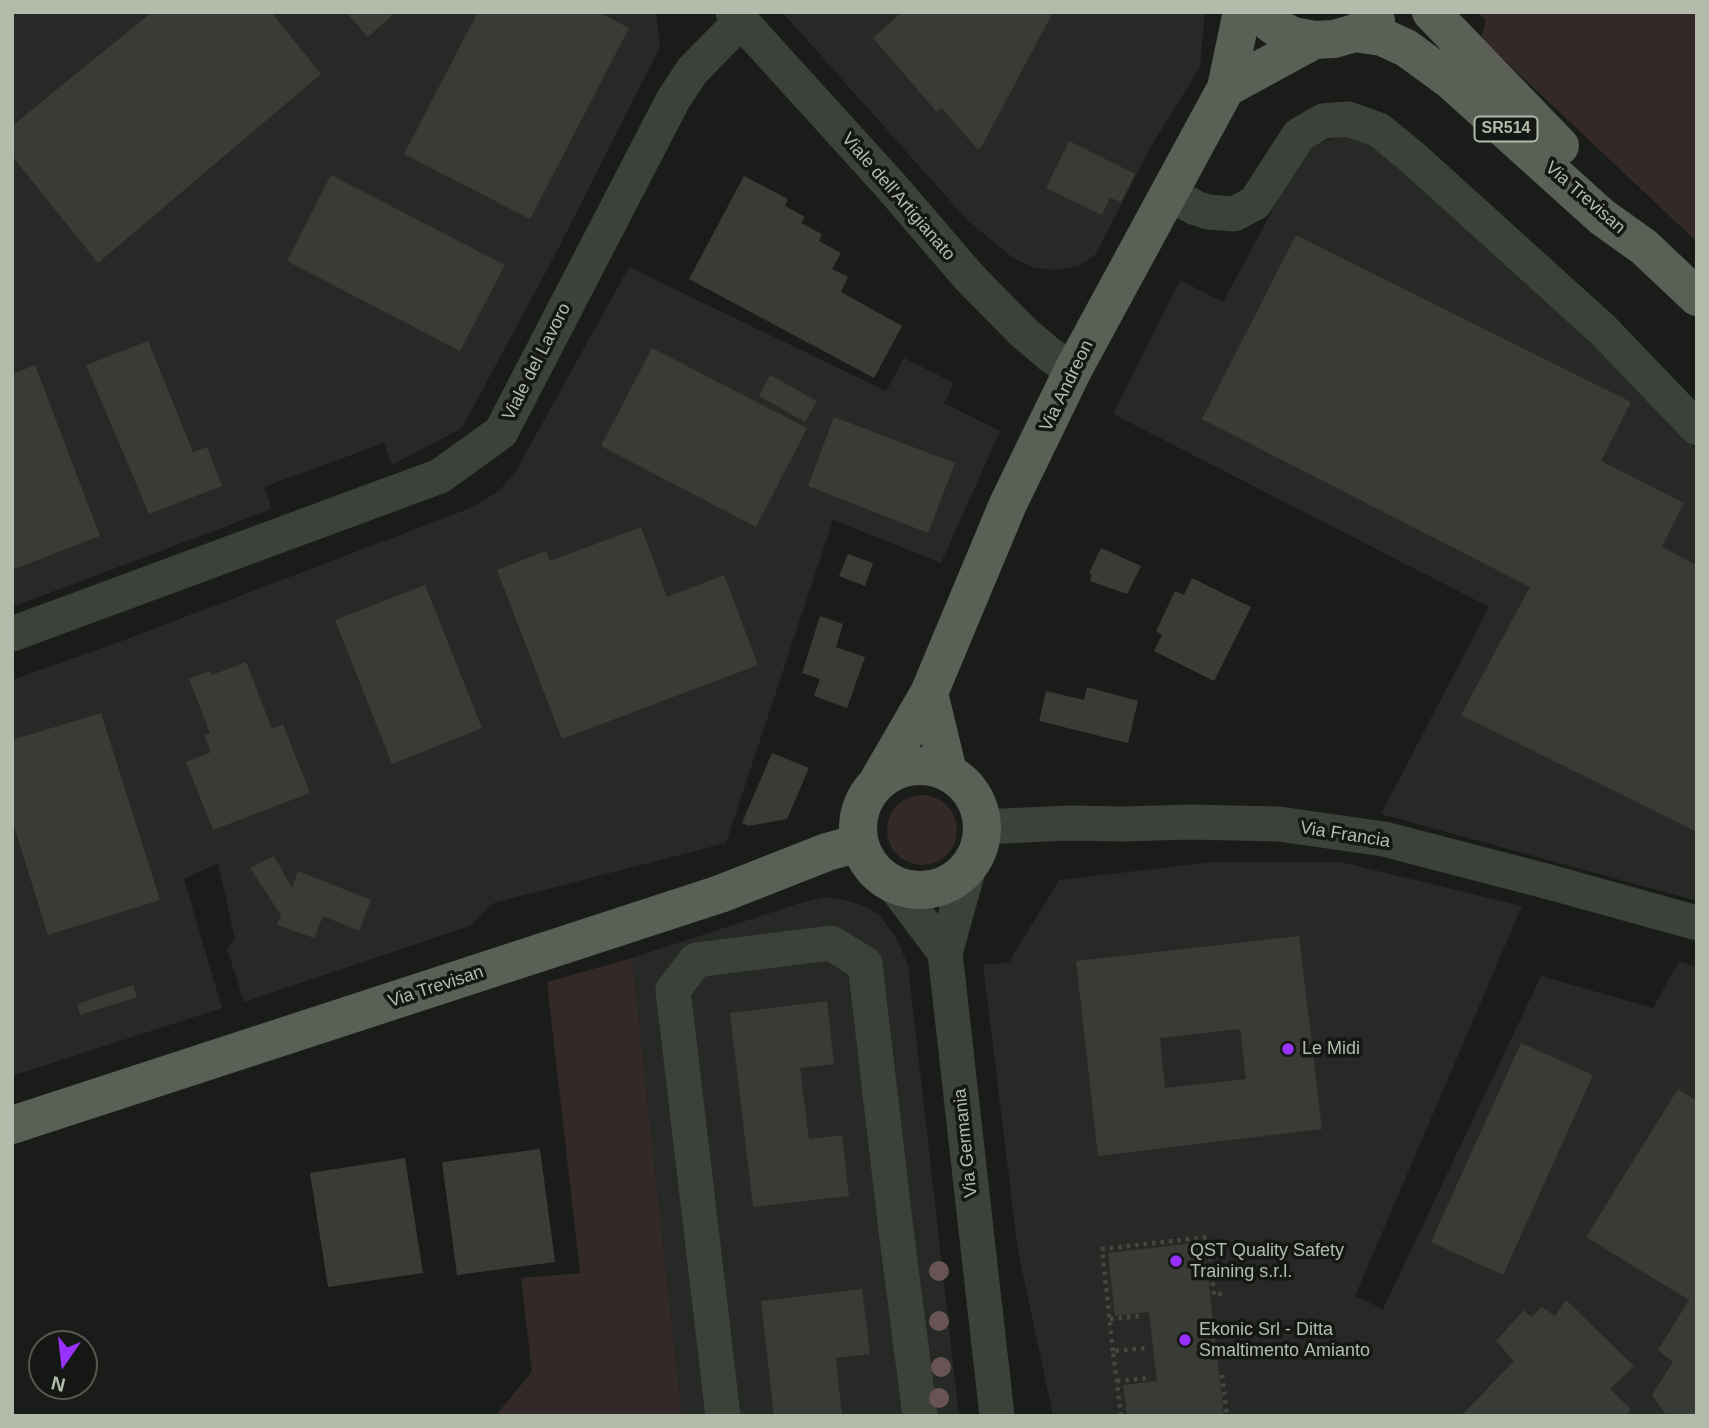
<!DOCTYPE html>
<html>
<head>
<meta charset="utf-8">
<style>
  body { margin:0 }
  #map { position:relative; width:1709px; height:1428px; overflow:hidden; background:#1a1c19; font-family:Arial,sans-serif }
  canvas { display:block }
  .frame { position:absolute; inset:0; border:14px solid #b3bcab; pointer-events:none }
  .north { position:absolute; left:28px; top:1330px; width:70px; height:70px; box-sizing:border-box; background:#151714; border:2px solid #545950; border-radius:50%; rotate:194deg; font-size:19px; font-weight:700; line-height:28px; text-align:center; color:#b3bcab }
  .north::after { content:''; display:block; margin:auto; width:24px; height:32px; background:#9831fc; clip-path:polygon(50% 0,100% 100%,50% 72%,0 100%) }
</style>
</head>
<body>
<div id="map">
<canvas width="1709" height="1428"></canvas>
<div class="frame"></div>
<div class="north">N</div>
</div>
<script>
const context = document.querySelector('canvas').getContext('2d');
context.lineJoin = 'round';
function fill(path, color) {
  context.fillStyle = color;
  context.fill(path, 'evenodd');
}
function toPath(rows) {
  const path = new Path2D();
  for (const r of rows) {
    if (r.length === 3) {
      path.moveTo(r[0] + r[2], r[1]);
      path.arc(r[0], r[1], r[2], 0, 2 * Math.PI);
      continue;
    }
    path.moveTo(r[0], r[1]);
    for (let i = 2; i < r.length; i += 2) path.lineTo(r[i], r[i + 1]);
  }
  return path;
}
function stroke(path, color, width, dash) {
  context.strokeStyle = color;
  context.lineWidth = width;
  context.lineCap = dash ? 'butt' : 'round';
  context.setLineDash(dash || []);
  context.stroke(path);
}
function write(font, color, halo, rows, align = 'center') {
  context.font = font + ' Arial,sans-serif';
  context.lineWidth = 7;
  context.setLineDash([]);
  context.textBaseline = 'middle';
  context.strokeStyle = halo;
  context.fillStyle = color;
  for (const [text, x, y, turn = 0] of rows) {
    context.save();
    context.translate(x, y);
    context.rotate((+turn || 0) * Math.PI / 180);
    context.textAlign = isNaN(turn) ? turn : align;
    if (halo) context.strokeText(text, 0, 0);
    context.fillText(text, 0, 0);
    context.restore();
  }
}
fill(toPath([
  [12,12,656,12,660,47,555,255,462,428,392,465,384,443,264,487,272,509,12,607],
  [782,12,1205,12,1200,67,1150,148,1096,254,1079,266,1053,270,1032,267,1013,258,968,221],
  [1339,136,1362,139,1386,153,1591,341,1697,451,1697,901,1381,814,1489,607,1113,414,1180,280,1223,302,1297,165,1314,145],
  [629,267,886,391,904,358,954,383,944,403,1000,431,941,563,833,520,726,843,494,903,470,926,244,1002,227,949,235,939,218,863,184,879,222,1008,12,1076,12,680,119,642,473,507,500,490,517,469],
  [1213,862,1341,862,1522,906,1355,1296,1383,1309,1541,976,1653,1008,1679,961,1697,967,1697,1416,1053,1416,1018,1251,983,965,1009,962,1059,880],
  [824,897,844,900,862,905,879,915,895,935,908,965,959,1416,682,1416,632,958,797,904]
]), '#262925');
fill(toPath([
  [1478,12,1697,12,1697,242,1481,38,1486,21],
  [922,830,35],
  [632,958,682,1416,495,1416,532,1372,521,1278,580,1273,547,982]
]), '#342929');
fill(toPath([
  [152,12,271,12,321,74,98,263,12,156,12,126],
  [346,12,396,12,368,37],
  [478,12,599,12,629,28,530,219,404,154],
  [902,12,1053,12,983,144,978,150,942,108,937,112,873,38],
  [1069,141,1135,174,1121,202,1110,198,1102,215,1046,188],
  [331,175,505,265,460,351,287,261],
  [744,176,788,199,785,206,805,217,801,223,822,234,819,241,841,253,832,269,848,277,841,292,902,326,874,378,689,279],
  [1296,235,1631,402,1601,461,1684,503,1662,547,1697,565,1697,832,1461,715,1530,587,1202,419],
  [148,341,193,452,207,447,222,486,149,514,86,365],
  [652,348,807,428,756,527,601,446],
  [35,365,100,536,12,570,12,374],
  [770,375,817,401,805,422,759,396],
  [834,417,955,463,928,533,808,486],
  [641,527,667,597,724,575,758,665,562,739,497,570,546,551,550,561],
  [1101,548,1141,566,1127,594,1090,581,1092,575,1089,573],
  [848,554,873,563,865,586,839,576],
  [1192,578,1251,607,1214,681,1154,651,1162,635,1156,631,1175,591,1184,595],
  [425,585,482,728,392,764,335,620],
  [820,616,843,624,836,647,865,657,847,708,814,696,820,679,802,673],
  [246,662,272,729,283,724,310,793,213,830,186,762,211,752,204,735,210,733,189,679,210,671,212,675],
  [1087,687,1138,701,1128,743,1039,721,1046,691,1084,700],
  [101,713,160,900,48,935,12,820,12,740],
  [772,753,809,768,787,819,749,826,742,823],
  [274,856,292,888,298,871,371,900,359,931,323,916,314,938,277,925,281,915,250,868],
  [1299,936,1322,1129,1098,1156,1076,961],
  [1240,1029,1246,1079,1165,1088,1160,1038],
  [133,985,137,997,80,1015,77,1004],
  [827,1001,834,1064,800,1068,809,1139,842,1135,849,1196,753,1207,730,1013],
  [1521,1043,1593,1075,1503,1275,1431,1242],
  [1678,1089,1697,1101,1697,1416,1667,1416,1652,1395,1673,1362,1658,1350,1689,1300,1586,1237],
  [540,1149,555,1262,457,1275,442,1162],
  [405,1158,423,1273,328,1287,310,1173],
  [1204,1242,1224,1416,1127,1416,1123,1385,1157,1381,1153,1347,1149,1312,1115,1316,1108,1253],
  [862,1289,870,1354,836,1358,842,1416,774,1416,761,1301],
  [1566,1300,1634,1366,1610,1389,1631,1409,1626,1416,1461,1416,1514,1361,1496,1341,1524,1310,1531,1317,1542,1307,1555,1316]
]), '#383b36');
stroke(toPath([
  [1110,1319,1142,1316],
  [1113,1351,1102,1249,1208,1237,1214,1295,1225,1293],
  [1222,1375,1227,1416],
  [1117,1381,1149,1378],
  [1121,1416,1113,1351,1146,1348]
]), '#444840', 4.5, [3.5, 5]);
stroke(toPath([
  [733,12,890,185,969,277,1022,331,1050,355,1073,370],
  [1168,193,1196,208,1208,212,1234,214,1255,203,1299,135,1323,121,1348,119,1379,130,1413,158,1603,330,1697,428],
  [12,634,440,476,501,432,673,100,692,71,741,21],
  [983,827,1068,823,1124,824,1190,822,1279,824,1384,839,1553,883,1697,923],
  [895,886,945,953,997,1416],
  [945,953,969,867],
  [723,1416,673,990,696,960,831,943,865,964,896,1230,920,1416]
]), '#3c413a', 35);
stroke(toPath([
  [1257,12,1274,26,1293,36,1314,40,1334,39,1355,33,1376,21],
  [1431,12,1560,146],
  [1355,33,1382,37,1406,48,1450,80,1602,217,1644,247,1697,297],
  [1226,88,1314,40],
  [929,693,948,772],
  [920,828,62],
  [878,781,929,693,1008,504,1073,370,1226,88,1242,12],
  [12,1125,720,894,827,852,859,843]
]), '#5a6056', 38);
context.fillStyle = '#685454';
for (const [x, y] of [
  [939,1271],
  [939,1321],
  [941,1367],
  [939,1398]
]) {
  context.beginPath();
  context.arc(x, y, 10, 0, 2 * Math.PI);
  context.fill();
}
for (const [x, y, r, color] of [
  [1288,1049,7,"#9831fc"],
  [1176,1261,7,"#9831fc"],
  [1185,1340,7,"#9831fc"]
]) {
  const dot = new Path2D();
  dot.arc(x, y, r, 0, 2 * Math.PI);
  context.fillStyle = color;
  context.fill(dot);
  stroke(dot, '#151714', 2.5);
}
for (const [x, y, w] of [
  [1506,129,63]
]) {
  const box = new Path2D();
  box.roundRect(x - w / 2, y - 12.5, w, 25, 5);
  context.fillStyle = '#151714';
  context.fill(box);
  stroke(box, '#b3bcab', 2);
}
write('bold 16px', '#b3bcab', null, [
  ["SR514",1506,129]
]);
write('18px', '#b3bcab', '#151714', [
  ["Viale dell'Artigianato",898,197,49],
  ["Via Trevisan",1585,198,41],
  ["Viale del Lavoro",537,362,-63],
  ["Via Andreon",1067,386,-64],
  ["Via Francia",1345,835,9],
  ["Via Trevisan",436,987,-18],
  ["Via Germania",966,1143,-96]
]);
write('18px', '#b3bcab', '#151714', [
  ["Le Midi",1302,1049],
  ["QST Quality Safety",1190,1251],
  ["Training s.r.l.",1190,1272],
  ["Ekonic Srl - Ditta",1199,1330],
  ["Smaltimento Amianto",1199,1351]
], 'left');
</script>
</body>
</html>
